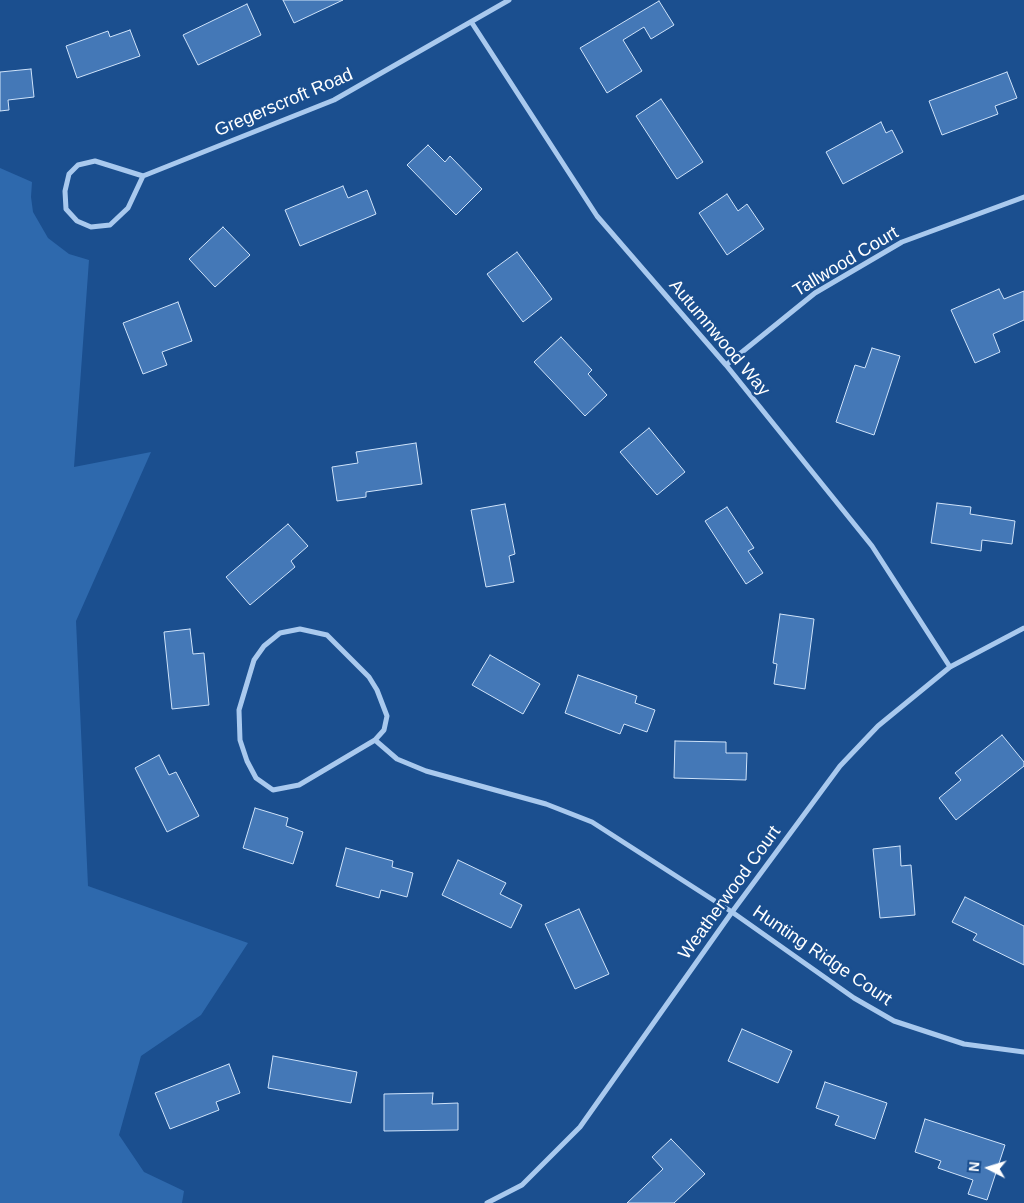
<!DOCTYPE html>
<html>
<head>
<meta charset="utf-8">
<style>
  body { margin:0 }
  #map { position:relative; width:1024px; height:1203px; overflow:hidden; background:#1b4f8f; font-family:Helvetica,sans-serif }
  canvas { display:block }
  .north { position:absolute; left:964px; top:1143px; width:50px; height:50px; -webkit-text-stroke:4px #1b4f8f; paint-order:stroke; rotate:275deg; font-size:14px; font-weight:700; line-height:20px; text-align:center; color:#fff }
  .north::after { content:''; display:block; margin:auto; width:18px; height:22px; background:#fff; clip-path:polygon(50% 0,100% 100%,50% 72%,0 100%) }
</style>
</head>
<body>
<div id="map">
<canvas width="1024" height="1203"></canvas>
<div class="north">N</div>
</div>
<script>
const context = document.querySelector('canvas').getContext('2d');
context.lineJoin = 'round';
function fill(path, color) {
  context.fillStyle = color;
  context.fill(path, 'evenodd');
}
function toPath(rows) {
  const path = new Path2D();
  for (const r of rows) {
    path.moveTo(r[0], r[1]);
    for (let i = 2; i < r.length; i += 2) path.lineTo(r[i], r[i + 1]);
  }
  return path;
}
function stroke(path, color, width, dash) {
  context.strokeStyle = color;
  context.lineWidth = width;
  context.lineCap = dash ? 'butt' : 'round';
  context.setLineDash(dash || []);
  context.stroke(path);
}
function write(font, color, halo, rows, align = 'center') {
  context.font = font + ' Helvetica,sans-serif';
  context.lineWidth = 5;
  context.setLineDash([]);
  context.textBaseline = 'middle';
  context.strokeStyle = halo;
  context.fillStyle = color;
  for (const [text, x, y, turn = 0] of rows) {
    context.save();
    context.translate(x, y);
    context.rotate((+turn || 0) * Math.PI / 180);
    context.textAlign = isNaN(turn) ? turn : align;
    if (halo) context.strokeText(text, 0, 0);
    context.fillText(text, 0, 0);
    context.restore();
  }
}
fill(toPath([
  [0,168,32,182,31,197,33,212,48,238,69,254,89,260,74,467,151,452,76,621,88,886,248,943,201,1015,141,1056,119,1135,144,1172,184,1191,182,1203,0,1203]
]), '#2e69ad');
const building = toPath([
  [283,0,343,0,294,23,283,0],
  [659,1,674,25,651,39,644,27,623,40,642,71,607,93,580,48,659,1],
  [247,4,261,35,198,65,183,35,247,4],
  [130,30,140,56,77,78,66,46,108,31,110,37,130,30],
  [31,69,34,97,8,100,9,110,0,111,0,72,31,69],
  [1007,72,1017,98,995,106,998,114,942,135,929,101,1007,72],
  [661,99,703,162,677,179,636,116,661,99],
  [881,122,886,133,892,130,903,152,843,184,826,152,881,122],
  [428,145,445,162,450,156,482,189,456,215,407,165,428,145],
  [343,186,348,198,367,190,376,214,300,246,285,210,343,186],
  [727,194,738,211,747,204,764,229,727,255,699,213,727,194],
  [223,227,250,255,215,287,189,259,223,227],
  [517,252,552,299,523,322,487,274,517,252],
  [999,289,1004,299,1024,291,1024,320,993,334,1000,352,975,363,951,310,999,289],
  [178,302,192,341,162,352,167,365,143,374,123,323,178,302],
  [561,337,592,370,588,374,607,395,585,416,534,362,561,337],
  [872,348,900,356,874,435,836,422,855,365,865,368,872,348],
  [649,428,685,472,657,495,620,452,649,428],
  [416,443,422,484,366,492,366,497,337,501,332,467,358,463,356,452,416,443],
  [937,503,971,507,970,514,1015,521,1012,544,982,540,981,551,931,543,937,503],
  [505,504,515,554,509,556,514,582,486,587,471,510,505,504],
  [727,507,754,548,748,551,763,573,746,584,705,521,727,507],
  [288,524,308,546,291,561,295,567,250,605,226,577,288,524],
  [780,614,814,619,805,689,774,684,777,664,773,663,780,614],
  [190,629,193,654,204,653,209,705,172,709,164,632,190,629],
  [490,655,540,684,523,714,472,685,490,655],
  [578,675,637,696,635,703,655,710,647,732,624,724,620,734,565,713,578,675],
  [1002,735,1024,762,1024,766,956,820,939,798,961,780,955,773,1002,735],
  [675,741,726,742,726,753,747,753,746,780,674,778,675,741],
  [159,755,169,775,176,772,199,816,167,832,135,768,159,755],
  [255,808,288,818,286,826,303,832,293,864,243,848,255,808],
  [900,846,901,866,911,865,915,915,880,918,873,849,900,846],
  [346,848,393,861,392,867,413,873,407,897,381,890,379,898,336,886,346,848],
  [458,860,506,883,500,894,522,905,511,928,442,895,458,860],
  [965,897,1024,926,1024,965,973,940,977,934,952,922,965,897],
  [579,909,609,974,575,989,545,924,579,909],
  [742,1029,792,1051,778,1083,728,1061,742,1029],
  [273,1056,357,1072,351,1103,268,1088,273,1056],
  [229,1064,240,1093,216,1102,219,1110,170,1129,155,1093,229,1064],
  [825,1082,887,1103,875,1139,835,1125,839,1116,816,1108,825,1082],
  [433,1093,432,1104,458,1103,458,1130,384,1131,384,1094,433,1093],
  [925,1119,1005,1145,987,1200,968,1194,973,1180,938,1168,941,1161,915,1152,925,1119],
  [671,1139,705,1174,674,1203,627,1203,663,1169,652,1157,671,1139]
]);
fill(building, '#4478b7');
stroke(building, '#cfe3fa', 1);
stroke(toPath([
  [472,23,597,216,726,365,872,546,950,667],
  [143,176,128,208,110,225,91,227,77,221,66,209,65,191,69,174,78,165,95,161,143,176,334,100,509,0],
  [726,365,815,293,902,242,1024,197],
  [300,629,327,635,369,677,377,690,387,716,384,730,375,740,299,785,273,790,256,778,247,761,240,740,239,710,254,660,264,646,280,633,300,629],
  [375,740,397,759,426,771,546,804,592,822,732,912,854,998,894,1021,964,1044,1024,1052],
  [487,1203,522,1185,580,1127,732,912,840,766,878,726,950,667,1024,628]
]), '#a9c9ee', 5);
write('18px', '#fff', '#1b4f8f', [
  ["Gregerscroft Road",284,103,-23],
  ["Tallwood Court",846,262,-31],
  ["Autumnwood Way",719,338,50],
  ["Weatherwood Court",730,893,-54],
  ["Hunting Ridge Court",822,956,34]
]);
</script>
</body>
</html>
